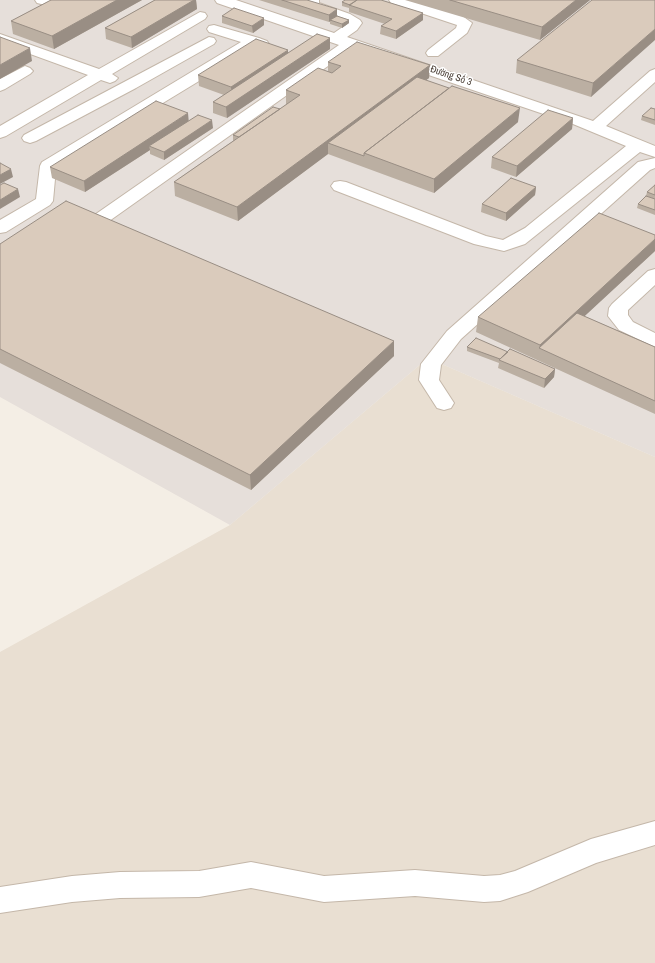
<!DOCTYPE html>
<html>
<head>
<meta charset="utf-8">
<style>
  body { margin:0 }
  canvas { display:block; background:#f4eee5 }
</style>
</head>
<body>
<canvas width="655" height="963"></canvas>
<script>
const context = document.querySelector('canvas').getContext('2d');
context.lineJoin = 'round';
function fill(path, color) {
  context.fillStyle = color;
  context.fill(path, 'evenodd');
}
function toPath(rows) {
  const path = new Path2D();
  for (const r of rows) {
    path.moveTo(r[0], r[1]);
    for (let i = 2; i < r.length; i += 2) path.lineTo(r[i], r[i + 1]);
  }
  return path;
}
function stroke(path, color, width, dash) {
  context.strokeStyle = color;
  context.lineWidth = width;
  context.lineCap = dash ? 'butt' : 'round';
  context.setLineDash(dash || []);
  context.stroke(path);
}
function write(font, color, halo, rows, align = 'center') {
  context.font = font + ' "Archivo Narrow",sans-serif';
  context.lineWidth = 3;
  context.setLineDash([]);
  context.textBaseline = 'middle';
  context.strokeStyle = halo;
  context.fillStyle = color;
  for (const [text, x, y, turn = 0] of rows) {
    context.save();
    context.translate(x, y);
    context.rotate((+turn || 0) * Math.PI / 180);
    context.textAlign = isNaN(turn) ? turn : align;
    if (halo) context.strokeText(text, 0, 0);
    context.fillText(text, 0, 0);
    context.restore();
  }
}
fill(toPath([
  [428,358,655,457,655,963,0,963,0,652,230,525]
]), '#e9dfd2');
fill(toPath([
  [0,0,655,0,655,457,428,358,230,525,0,397]
]), '#e6dfda');
const minor = toPath([
  [35,0,59,0,65,4,63,7,58,8,37,3,35,0],
  [215,0,236,0,334,33,347,24,309,9,303,4,305,0,319,0,319,3,350,14,360,20,362,23,357,30,347,37,593,121,650,71,655,69,655,82,606,126,655,146,655,157,640,152,525,244,504,251,474,244,334,190,331,186,334,182,340,181,346,182,486,236,503,240,525,228,626,146,573,124,352,49,105,224,99,225,93,224,90,220,93,216,339,45,217,3,215,0],
  [389,0,411,0,461,15,472,23,467,33,438,56,428,56,426,53,428,50,456,28,457,25,391,3,389,0],
  [200,12,205,13,207,16,205,19,112,74,118,78,115,81,110,83,101,80,6,136,0,138,0,126,88,75,0,43,0,34,99,69,200,12],
  [214,25,259,38,267,41,269,44,267,47,262,48,255,47,56,168,53,201,50,205,6,232,0,233,0,220,36,199,40,166,42,162,241,42,209,32,207,29,209,26,214,25],
  [209,37,214,38,216,41,214,44,136,88,36,141,30,143,24,141,22,138,24,135,209,37],
  [25,66,30,68,33,71,30,74,5,89,0,91,0,79,25,66],
  [655,158,655,168,650,170,461,339,441,365,439,380,454,403,451,408,444,410,437,408,419,380,421,364,447,331,638,162,655,158],
  [655,269,655,285,628,310,628,315,633,322,655,333,655,347,619,330,608,316,609,308,612,304,648,271,655,269],
  [655,821,655,845,596,863,528,892,500,901,484,902,415,896,324,902,251,888,199,897,120,898,72,902,0,913,0,887,72,876,120,872,199,871,251,862,324,876,415,870,484,876,500,875,515,871,591,839,655,821]
]);
stroke(minor, '#c4b7a9', 2);
fill(minor, '#fff');
fill(toPath([
  [51,0,142,0,54,49,13,34,11,21],
  [155,0,196,0,197,9,132,48,106,39,105,28],
  [259,0,307,0,337,16,349,20,349,23,342,28,330,24,330,21,329,22],
  [405,0,590,0,540,40],
  [655,0,591,97,516,73,517,60],
  [342,2,423,13,423,20,396,39,380,34,381,26,385,24,349,12,349,8,342,6],
  [222,16,264,25,253,33,222,23],
  [330,38,330,49,227,118,213,113,213,102,224,95,199,86,198,75,288,53],
  [328,62,430,65,429,78,426,80,518,122,434,193,328,154,238,221,175,196,174,182,233,141,233,135,280,109,287,104,286,104,286,90,328,71],
  [655,109,655,125,641,120,642,116],
  [573,118,572,129,516,177,491,168,492,157],
  [189,121,213,128,164,160,150,154,150,150,85,192,52,178,50,167],
  [655,185,655,215,637,208,638,204,646,196,647,192],
  [536,187,535,195,506,221,481,212,482,204],
  [0,244,394,356,251,490,0,363],
  [655,251,584,316,655,347,655,414,476,332,478,317],
  [467,347,508,352,555,369,554,377,544,388,498,368,499,363,467,351]
]), '#bbafa2');
fill(toPath([
  [117,0,142,0,54,49,52,36],
  [194,0,196,0,197,9,132,48,131,37],
  [576,0,590,0,540,40,542,27],
  [337,9,337,16,329,22,329,15],
  [423,13,423,20,396,39,396,31],
  [264,18,264,25,253,33,252,26],
  [349,20,349,23,342,28,342,24],
  [655,29,655,40,591,97,593,83],
  [330,38,330,49,227,118,226,107],
  [30,48,32,61,0,79,0,65],
  [288,50,288,60,232,98,231,87],
  [430,65,429,78,338,146,328,143,328,154,238,221,237,207],
  [520,108,518,122,434,193,434,179],
  [188,113,189,124,149,146,150,150,85,192,84,181],
  [573,118,572,129,516,177,517,166],
  [212,120,213,128,164,160,164,152],
  [11,169,13,177,0,184,0,175],
  [536,187,535,195,506,221,506,213],
  [18,189,20,197,0,209,0,200],
  [655,239,655,251,547,351,539,348,540,345],
  [394,341,394,356,251,490,250,475],
  [555,369,554,377,544,388,545,379]
]), '#998e84');
const building = toPath([
  [51,0,117,0,52,36,11,21,51,0],
  [155,0,194,0,131,37,105,28,155,0],
  [282,0,307,0,337,9,329,15,282,0],
  [345,0,357,0,350,5,342,2,345,0],
  [357,0,381,0,423,13,396,31,381,26,392,19,349,5,357,0],
  [450,0,576,0,542,27,450,0],
  [592,0,655,0,655,29,593,83,517,60,592,0],
  [234,8,264,18,252,26,222,16,234,8],
  [337,16,349,20,342,24,330,20,337,16],
  [317,34,330,38,226,107,213,102,317,34],
  [0,37,30,48,0,65,0,37],
  [256,39,288,50,231,87,198,75,256,39],
  [357,42,430,65,237,207,174,182,300,95,286,90,318,68,332,73,341,66,328,62,357,42],
  [417,77,449,88,364,153,364,156,328,143,417,77],
  [452,86,520,108,434,179,364,153,452,86],
  [156,101,188,113,84,181,50,167,156,101],
  [273,107,280,109,239,137,233,135,273,107],
  [651,108,655,109,655,120,642,116,651,108],
  [548,110,573,118,517,166,492,157,548,110],
  [198,115,212,120,164,152,149,146,198,115],
  [0,163,11,169,0,175,0,163],
  [511,178,536,187,506,213,482,204,511,178],
  [4,183,18,189,0,200,0,185,4,183],
  [655,185,655,195,647,192,655,185],
  [646,196,655,199,655,210,638,204,646,196],
  [66,201,394,341,250,475,0,349,0,244,66,201],
  [599,213,655,235,655,239,540,345,478,317,599,213],
  [577,313,655,347,655,401,539,348,577,313],
  [476,338,508,352,500,359,467,347,476,338],
  [510,349,555,369,545,379,499,360,510,349]
]);
fill(building, '#dacbbc');
stroke(building, '#998e84', 1);
write('10px', '#483d34', '#fff', [
  ["Đường Số 3",451,76,19]
]);
</script>
</body>
</html>
